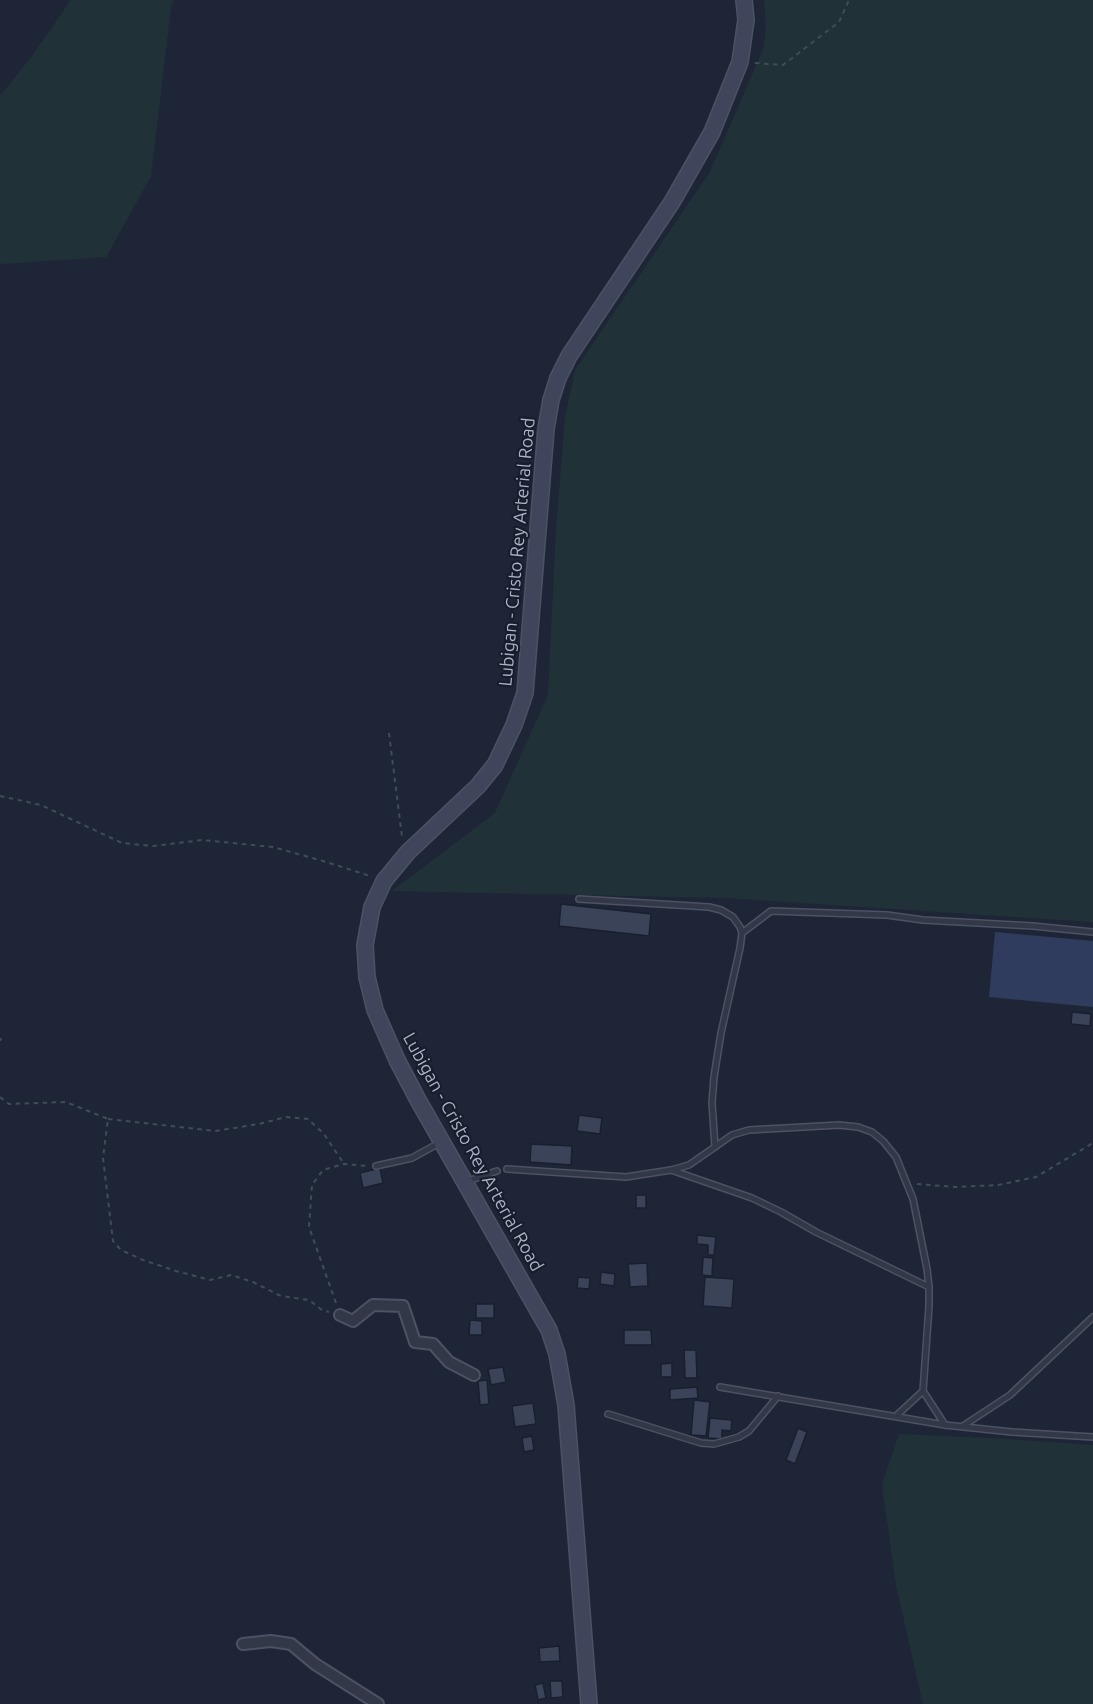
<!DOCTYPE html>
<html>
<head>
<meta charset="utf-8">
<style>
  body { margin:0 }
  canvas { display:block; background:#1e2537 }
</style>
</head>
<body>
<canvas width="1093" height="1704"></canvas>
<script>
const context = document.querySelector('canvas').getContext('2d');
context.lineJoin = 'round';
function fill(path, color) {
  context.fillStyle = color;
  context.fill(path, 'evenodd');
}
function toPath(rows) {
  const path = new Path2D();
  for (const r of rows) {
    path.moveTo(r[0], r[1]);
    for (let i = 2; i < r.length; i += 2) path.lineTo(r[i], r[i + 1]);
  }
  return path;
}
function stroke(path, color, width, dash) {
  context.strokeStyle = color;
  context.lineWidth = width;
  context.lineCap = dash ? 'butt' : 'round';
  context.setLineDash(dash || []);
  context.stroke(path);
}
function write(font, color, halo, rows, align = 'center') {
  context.font = font + ' Ubuntu,sans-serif';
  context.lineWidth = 4.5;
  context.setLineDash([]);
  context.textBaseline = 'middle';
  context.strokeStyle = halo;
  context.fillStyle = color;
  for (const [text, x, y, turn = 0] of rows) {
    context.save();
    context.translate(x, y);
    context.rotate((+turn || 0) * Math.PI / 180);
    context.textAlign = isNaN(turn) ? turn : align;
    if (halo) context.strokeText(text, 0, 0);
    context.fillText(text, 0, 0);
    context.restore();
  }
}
fill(toPath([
  [71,0,174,0,171,7,151,176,106,257,0,264,0,96,32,56],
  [764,0,1093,0,1093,922,726,898,392,891,495,813,548,695,556,530,565,418,575,370,710,172,764,47,766,25],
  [899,1434,987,1438,1093,1445,1093,1704,923,1704,896,1585,882,1484]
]), '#203238');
fill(toPath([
  [995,932,1093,941,1093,1007,989,997]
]), '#2f3c5d');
const building = toPath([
  [561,904,651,914,649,936,559,926,561,904],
  [1072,1012,1091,1014,1090,1026,1071,1024,1072,1012],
  [579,1115,602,1118,600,1134,577,1131,579,1115],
  [531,1144,572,1146,571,1165,530,1162,531,1144],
  [380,1168,383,1183,363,1188,360,1173,380,1168],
  [636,1195,646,1195,646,1208,636,1208,636,1195],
  [697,1235,716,1237,714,1255,708,1255,708,1245,697,1244,697,1235],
  [703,1257,713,1258,712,1276,702,1275,703,1257],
  [647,1263,648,1286,630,1287,628,1264,647,1263],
  [601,1272,615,1274,614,1286,600,1284,601,1272],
  [578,1277,590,1278,589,1289,577,1288,578,1277],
  [705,1277,734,1279,732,1308,703,1306,705,1277],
  [476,1304,494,1304,494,1318,476,1318,476,1304],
  [470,1320,482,1321,482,1335,469,1335,470,1320],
  [624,1330,651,1330,652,1345,624,1345,624,1330],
  [684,1350,696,1350,697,1378,685,1378,684,1350],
  [672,1363,672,1377,661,1377,661,1364,672,1363],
  [503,1367,506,1382,491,1385,488,1369,503,1367],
  [487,1380,489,1404,480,1405,478,1381,487,1380],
  [697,1387,698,1398,670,1400,670,1389,697,1387],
  [694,1400,710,1402,706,1436,691,1435,694,1400],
  [533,1403,536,1424,515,1427,512,1406,533,1403],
  [710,1418,732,1420,731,1431,722,1430,722,1439,708,1438,710,1418],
  [798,1428,807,1432,795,1464,786,1460,798,1428],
  [532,1436,534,1450,524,1452,522,1438,532,1436],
  [559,1646,560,1661,540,1662,539,1648,559,1646],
  [550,1681,562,1681,563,1697,551,1698,550,1681],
  [543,1683,546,1698,538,1700,535,1685,543,1683]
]);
fill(building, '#3a4358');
stroke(building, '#191f2e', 1.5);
const lane = toPath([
  [579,899,709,907,721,910,733,917,740,927,742,933,740,948,721,1033,714,1077,712,1103,715,1147],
  [742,933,771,911,887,915,923,920,1033,926,1093,932],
  [376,1166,412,1158,441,1142],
  [507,1169,626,1177,671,1170,689,1165,732,1135,749,1130,839,1125,858,1127,872,1132,883,1141,896,1157,913,1199,927,1269,929,1287,929,1306,923,1391,945,1425],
  [671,1170,752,1198,781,1212,816,1232,929,1287],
  [468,1181,497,1171],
  [720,1387,945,1425,1012,1432,1093,1437],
  [608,1414,701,1443,714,1444,739,1437,749,1431,778,1396],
  [896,1416,923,1391],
  [963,1426,1010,1395,1093,1317]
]);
const street = toPath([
  [340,1315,353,1321,373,1305,403,1306,415,1342,433,1344,449,1362,474,1375],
  [243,1644,271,1641,291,1644,315,1664,378,1704]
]);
const secondary = toPath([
  [589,1704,566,1405,557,1354,549,1330,418,1100,397,1060,375,1010,367,977,365,945,372,907,384,881,408,852,478,786,495,765,514,725,525,693,546,429,551,400,558,378,569,356,672,202,712,132,740,62,746,20,744,0]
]);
stroke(lane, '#4c5263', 8);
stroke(street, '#4c5263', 14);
stroke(secondary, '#4c5263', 18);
stroke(toPath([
  [755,63,783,65,839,22,849,0],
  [389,733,402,837],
  [0,796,41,805,122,843,153,846,202,840,273,847,323,861,370,876],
  [0,1041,1,1038],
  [0,1097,9,1104,66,1102,108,1119,103,1158,113,1241,121,1250,143,1260,176,1271,210,1280,231,1275,253,1282,281,1296,309,1300,322,1310,329,1312],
  [108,1119,215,1131,259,1124,286,1117,308,1119,324,1134,344,1164],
  [917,1184,956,1187,998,1185,1036,1177,1093,1143],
  [336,1303,309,1227,312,1185,323,1170,344,1164,367,1166]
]), '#3d4f56', 2, [4.5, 4.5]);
stroke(lane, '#323847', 5);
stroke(street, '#323847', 10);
stroke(secondary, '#3f465b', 15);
write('18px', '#abb2c5', '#171d2c', [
  ["Lubigan - Cristo Rey Arterial Road",517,552,-85],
  ["Lubigan - Cristo Rey Arterial Road",473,1152,61]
]);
</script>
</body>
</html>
